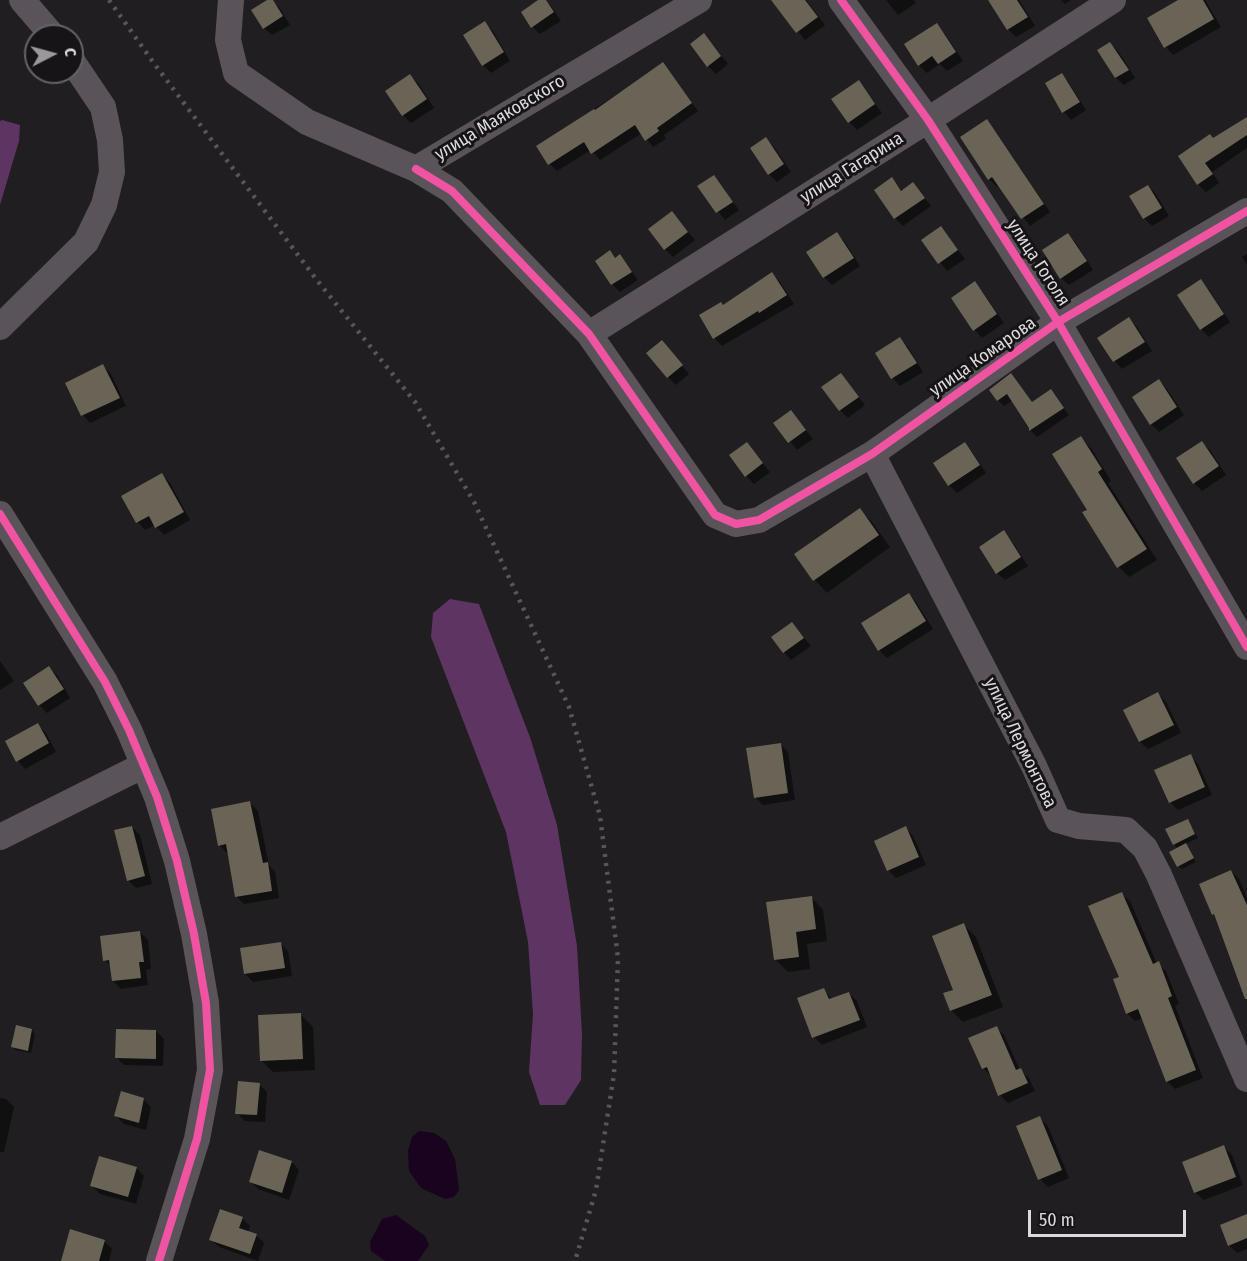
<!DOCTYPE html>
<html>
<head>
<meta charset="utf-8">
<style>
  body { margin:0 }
  #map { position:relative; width:1247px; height:1261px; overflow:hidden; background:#201e20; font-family:"Fira Sans Condensed",sans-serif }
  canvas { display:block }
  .north { position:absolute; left:24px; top:24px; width:60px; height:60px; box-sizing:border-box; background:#171418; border:2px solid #666367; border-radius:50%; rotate:84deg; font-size:16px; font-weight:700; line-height:24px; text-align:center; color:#dddadd }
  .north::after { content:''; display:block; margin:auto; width:21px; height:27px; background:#9b989b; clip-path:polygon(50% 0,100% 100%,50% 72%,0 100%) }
  .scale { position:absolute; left:1028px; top:1210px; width:158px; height:27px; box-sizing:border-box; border:3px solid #dddadd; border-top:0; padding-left:8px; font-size:18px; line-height:21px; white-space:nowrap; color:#dddadd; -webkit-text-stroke:4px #171418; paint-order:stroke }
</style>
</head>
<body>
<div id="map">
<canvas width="1247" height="1261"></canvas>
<div class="north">С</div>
<div class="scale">50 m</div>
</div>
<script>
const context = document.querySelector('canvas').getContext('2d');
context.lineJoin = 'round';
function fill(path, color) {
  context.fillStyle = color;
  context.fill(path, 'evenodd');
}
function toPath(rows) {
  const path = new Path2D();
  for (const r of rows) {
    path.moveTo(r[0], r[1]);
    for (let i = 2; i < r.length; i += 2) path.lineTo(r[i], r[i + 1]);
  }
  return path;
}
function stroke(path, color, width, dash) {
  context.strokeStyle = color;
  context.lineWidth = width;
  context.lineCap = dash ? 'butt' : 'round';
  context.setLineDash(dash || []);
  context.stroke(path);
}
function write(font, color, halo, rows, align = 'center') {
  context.font = font + ' "Fira Sans Condensed",sans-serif';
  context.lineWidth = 6;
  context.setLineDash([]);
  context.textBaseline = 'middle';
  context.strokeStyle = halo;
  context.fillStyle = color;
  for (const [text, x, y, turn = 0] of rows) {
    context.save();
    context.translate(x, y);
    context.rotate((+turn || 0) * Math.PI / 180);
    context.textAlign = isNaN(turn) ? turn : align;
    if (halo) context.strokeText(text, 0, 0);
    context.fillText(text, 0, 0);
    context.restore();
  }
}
fill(toPath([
  [2,120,20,125,19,141,0,205,0,121],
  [450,599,479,604,531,740,557,825,577,946,582,1034,581,1080,565,1105,540,1105,529,1072,533,1014,528,942,506,832,431,637,433,613]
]), '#5d3462');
fill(toPath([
  [419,1131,434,1133,446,1141,455,1159,459,1190,454,1197,445,1199,421,1188,409,1171,408,1151,412,1137],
  [396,1215,425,1236,429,1245,418,1261,385,1261,371,1251,370,1242,382,1219]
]), '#1a031e');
fill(toPath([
  [270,0,279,7,290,25,272,35,264,28],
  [541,0,545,0,551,6,561,21,540,34,533,27],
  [773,0,806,0,825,25,805,40],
  [886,0,914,0,916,3,898,15],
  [990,0,1019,0,1035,26,1016,37,1008,29],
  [1061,0,1071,0,1065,4],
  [1181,0,1205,0,1221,27,1173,55,1166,47],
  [485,23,493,31,510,61,491,73,483,65],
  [936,25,944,33,963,61,947,71,940,64,927,73,919,65],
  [711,43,728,64,716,74,708,66],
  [1110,44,1118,51,1135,78,1124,85,1116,78,1099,51],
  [663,64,698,111,664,135,666,139,653,147,642,133,600,160,591,150,557,171,550,164,538,146],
  [1062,75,1069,83,1086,110,1071,120,1064,112],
  [410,76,418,83,434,108,411,123,403,115,387,91],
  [858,82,882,113,857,130,849,122],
  [1247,119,1247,148,1212,172,1219,183,1206,192,1198,184,1180,157,1213,140],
  [987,121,994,129,1050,212,1030,226,999,185,997,187,989,179],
  [766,139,774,147,791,172,777,182,769,174],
  [713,177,739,210,725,220,699,187],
  [892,179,902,191,913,184,931,206,903,226,895,218],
  [1148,186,1156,194,1169,216,1152,226,1144,218,1131,197],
  [672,213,695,240,673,257,665,249],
  [941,228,965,259,947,271,923,240],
  [837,234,845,242,860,266,832,285,824,277],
  [1068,235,1076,243,1093,270,1069,285,1061,278],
  [610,252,616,259,620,256,638,280,620,292,612,284,597,261],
  [1247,254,1247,265,1242,257],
  [772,274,780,282,794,304,722,346,714,338],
  [1200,281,1208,289,1230,322,1209,337,1201,329],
  [974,283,982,291,1004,323,982,338,975,330,953,298],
  [1129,319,1137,327,1152,351,1122,369,1115,361,1099,338],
  [900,339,908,347,923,372,900,386,893,378,877,353],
  [662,342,689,374,676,385,668,377],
  [103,366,111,374,126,406,90,423,83,415,67,383],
  [841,375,865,405,848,418,840,410],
  [1011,375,1033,403,1050,391,1069,415,1037,437,1031,431,1031,427,1013,400,1004,406,998,400],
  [1159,381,1167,389,1184,415,1159,432,1151,424],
  [791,412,813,439,797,450,775,423],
  [1081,438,1091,448,1111,481,1108,483,1157,560,1129,577,1119,567,1089,510],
  [1202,443,1210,450,1226,475,1202,491,1194,483],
  [747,444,770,472,754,484,746,476],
  [964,444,972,452,986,473,957,493,949,485],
  [162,475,170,483,190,520,164,535,155,525,145,530,138,522,123,497],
  [860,510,872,522,890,547,827,593,815,580,796,555],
  [1003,532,1011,540,1028,566,1005,580,997,573],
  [908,594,916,602,933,629,887,658,879,650],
  [792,624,811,646,791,660,784,652],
  [0,661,14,681,0,690],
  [49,668,57,675,70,698,47,713,39,705],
  [1158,694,1166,702,1181,733,1148,749,1140,742,1125,710],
  [38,725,46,733,56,752,25,769,18,761],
  [780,744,788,752,795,800,763,805,755,797],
  [1191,756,1198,764,1212,795,1178,810,1170,802],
  [250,803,258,811,269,865,275,872,279,898,244,904,236,896,229,853,227,853,219,845],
  [1188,820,1198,838,1185,844,1196,862,1182,869,1178,866,1178,849,1174,844],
  [132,827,140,835,152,884,136,888,128,880],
  [906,828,913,836,926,865,896,878,888,870],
  [1231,871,1239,879,1247,898,1247,986,1217,918,1213,914],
  [1122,894,1130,901,1157,964,1166,971,1179,1004,1175,1006,1203,1078,1175,1089,1167,1081,1143,1018,1135,1021,1127,1013,1121,977],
  [811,897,823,910,827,941,807,944,810,969,788,972,776,960],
  [964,925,976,937,1003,1007,963,1022,951,1010],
  [140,932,148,940,151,969,146,970,148,985,121,989,113,981,112,967,105,960],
  [280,943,288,951,292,976,253,982,245,974],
  [824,990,833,1000,849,993,857,1001,867,1027,822,1045,814,1037],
  [301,1015,313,1027,315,1070,273,1072,261,1060],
  [996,1028,1004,1035,1020,1070,1029,1078,1035,1091,1008,1103,1000,1095,991,1076,983,1068],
  [32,1030,35,1034,31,1053,16,1050,13,1047],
  [156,1031,164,1039,163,1066,124,1065,116,1057],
  [259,1084,267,1092,265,1122,245,1121,237,1113],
  [0,1098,6,1099,14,1107,4,1152,0,1152],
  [143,1099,151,1107,146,1130,124,1124,116,1116],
  [1040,1118,1048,1126,1069,1178,1048,1187,1040,1179,1018,1127],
  [1224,1147,1232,1155,1243,1185,1204,1200,1196,1193,1184,1163],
  [292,1162,299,1170,289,1200,258,1189,250,1181],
  [136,1168,144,1176,136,1204,100,1194,92,1186],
  [1247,1216,1247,1249,1237,1253,1229,1245],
  [242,1218,250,1226,248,1232,256,1235,264,1243,258,1261,219,1247,211,1240],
  [104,1241,112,1249,109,1261,62,1261]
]), '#0007');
fill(toPath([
  [267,0,273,0,283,16,263,29,251,10],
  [538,0,546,0,554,12,531,28,521,12],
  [771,0,805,0,818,17,796,33],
  [988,0,1017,0,1028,17,1007,30],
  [1178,0,1203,0,1214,19,1164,48,1147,18],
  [485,21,504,52,482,66,463,35],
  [937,23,956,52,938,64,932,56,918,66,904,44],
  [704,33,721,56,707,67,690,44],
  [1110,42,1129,70,1115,78,1097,50],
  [663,62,692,103,657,128,659,131,645,141,635,125,591,154,584,142,548,165,536,146,594,109,595,110],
  [1062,73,1080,102,1062,113,1045,83],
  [410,74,427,99,402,116,385,91],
  [859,80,875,104,848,123,831,99],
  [1247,117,1247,135,1205,163,1213,174,1197,185,1178,156,1210,134,1213,138],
  [987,119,1044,204,1021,219,992,177,988,180,960,137],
  [766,137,784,164,768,175,750,148],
  [714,175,733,202,716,213,697,186],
  [892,177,901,191,913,182,925,198,894,219,874,190],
  [1148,185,1162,208,1143,219,1129,196],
  [672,211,688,232,664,250,648,229],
  [941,226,958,250,938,264,921,240],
  [837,232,854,258,823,278,806,252],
  [1068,233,1087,261,1060,279,1042,250],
  [610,250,615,258,620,254,632,272,611,285,595,261],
  [772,272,787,295,759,313,758,311,713,339,699,315,721,302,723,305],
  [1201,279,1224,314,1200,330,1177,295],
  [975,281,997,314,973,331,951,298],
  [1129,317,1145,342,1113,362,1097,338],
  [900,337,917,363,891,379,875,353],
  [662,340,683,365,667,378,646,353],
  [103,364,120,398,81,416,65,383],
  [841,373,859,397,839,411,821,387],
  [1011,373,1032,402,1051,389,1064,408,1029,431,1029,428,1007,394,997,401,989,390],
  [1159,379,1177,407,1150,425,1132,397],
  [791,410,806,430,788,443,773,423],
  [1081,436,1102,469,1098,472,1147,549,1117,568,1082,512,1087,510,1052,454],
  [1202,441,1219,466,1193,484,1176,458],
  [747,442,763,463,745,477,729,455],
  [965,442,980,465,948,486,933,463],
  [162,473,184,512,155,528,149,516,136,523,121,496],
  [860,508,879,535,813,581,794,554],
  [1004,530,1021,557,996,574,979,547],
  [909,593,926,621,878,651,861,623],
  [792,622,804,638,783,653,771,637],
  [49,666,64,689,38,706,23,683],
  [1158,692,1174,725,1139,742,1123,710],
  [38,723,49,743,16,762,5,741],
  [781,743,788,793,754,798,746,748],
  [1191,754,1205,787,1169,803,1154,770],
  [250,801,263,863,268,862,272,891,235,897,226,844,218,846,211,809],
  [1188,819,1195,834,1173,845,1165,829],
  [132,826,145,876,127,881,114,830],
  [906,826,919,857,887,871,874,841],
  [1186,843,1194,858,1177,867,1169,852],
  [1231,870,1247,905,1247,999,1245,999,1214,914,1212,915,1199,884],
  [1122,892,1153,964,1159,961,1172,996,1168,998,1196,1070,1166,1082,1138,1009,1126,1014,1113,979,1119,977,1088,906],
  [812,896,816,929,796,932,799,957,774,960,766,902],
  [964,923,992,995,950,1011,943,993,953,990,932,936],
  [140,931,144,962,139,962,141,978,112,981,109,960,103,961,100,936],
  [281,942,285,968,244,974,240,948],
  [824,988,829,999,849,992,860,1020,812,1038,797,998],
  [301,1013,303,1059,260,1061,258,1015],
  [16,1025,32,1029,28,1051,11,1047],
  [997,1026,1016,1070,1021,1068,1028,1083,998,1096,987,1067,982,1069,968,1038],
  [116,1029,156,1030,156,1059,115,1058],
  [238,1081,260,1083,257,1115,235,1114],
  [121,1091,144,1098,139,1123,114,1116],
  [1040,1116,1062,1170,1038,1180,1016,1126],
  [1224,1145,1236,1177,1194,1193,1182,1162],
  [259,1150,292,1161,282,1193,249,1182],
  [99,1156,137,1167,128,1197,90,1186],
  [220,1209,243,1217,239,1228,257,1234,250,1254,209,1240],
  [1247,1214,1247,1238,1228,1246,1220,1225],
  [70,1229,105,1240,99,1261,61,1261]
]), '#6a6457');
stroke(toPath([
  [22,0,53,36],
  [231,0,228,40,236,73,307,122,416,169,699,0],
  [841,0,928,120,1058,322,1247,647],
  [416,169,452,191,589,334,715,515,736,524,759,520,872,454,1058,322,1247,211],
  [0,327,86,242,104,205,112,172,110,140,103,107,72,61],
  [589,334,928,120,1113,0],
  [872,454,1034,766,1058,820,1079,826,1126,830,1145,848,1159,875,1247,1079],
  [0,514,105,682,129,730,157,797,177,861,194,934,206,1003,210,1070,197,1139,159,1261],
  [0,837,144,765]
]), '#5a545a', 26);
stroke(toPath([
  [109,0,153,62,316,279,415,402,474,502,569,707,600,816,618,958,614,1074,596,1190,575,1261]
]), '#59555a', 4.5, [3, 6]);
stroke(toPath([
  [841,0,928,120,1058,322,1247,647],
  [416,169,452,191,589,334,715,515,736,524,759,520,872,454,1058,322,1247,211],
  [0,514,105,682,129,730,157,797,177,861,194,934,206,1003,210,1070,197,1139,159,1261]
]), '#f153a3', 8);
write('18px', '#dddadd', '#171418', [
  ["улица Маяковского",500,118,-31],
  ["улица Гагарина",852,168,-32],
  ["улица Гоголя",1038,263,57],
  ["улица Комарова",983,357,-35],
  ["улица Лермонтова",1020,743,64]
]);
</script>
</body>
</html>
